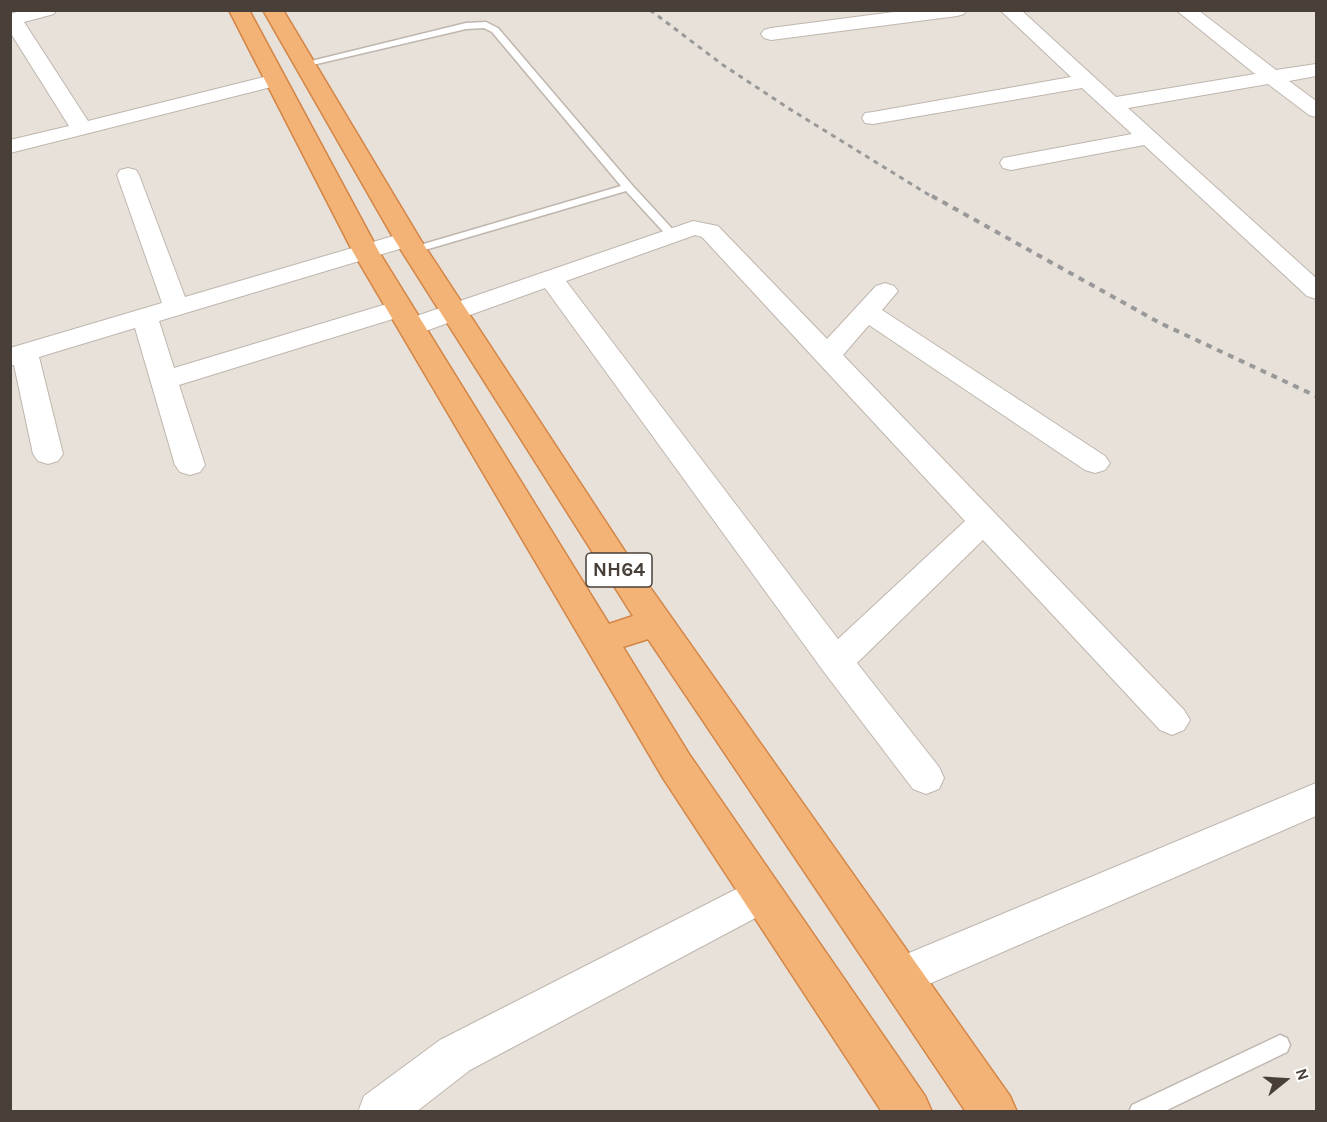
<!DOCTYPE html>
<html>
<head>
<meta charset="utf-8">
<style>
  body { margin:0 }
  #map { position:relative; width:1327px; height:1122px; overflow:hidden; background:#f4f0eb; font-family:Karla,sans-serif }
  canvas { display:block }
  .frame { position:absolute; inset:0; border:12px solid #483f39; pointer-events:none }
  .north { position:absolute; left:1255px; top:1050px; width:60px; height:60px; -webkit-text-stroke:4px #fff; paint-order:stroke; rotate:72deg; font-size:16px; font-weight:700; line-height:24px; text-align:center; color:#483f39 }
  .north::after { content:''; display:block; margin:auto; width:21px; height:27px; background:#483f39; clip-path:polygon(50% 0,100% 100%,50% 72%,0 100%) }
</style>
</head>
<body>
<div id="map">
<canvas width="1327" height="1122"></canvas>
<div class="frame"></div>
<div class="north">N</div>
</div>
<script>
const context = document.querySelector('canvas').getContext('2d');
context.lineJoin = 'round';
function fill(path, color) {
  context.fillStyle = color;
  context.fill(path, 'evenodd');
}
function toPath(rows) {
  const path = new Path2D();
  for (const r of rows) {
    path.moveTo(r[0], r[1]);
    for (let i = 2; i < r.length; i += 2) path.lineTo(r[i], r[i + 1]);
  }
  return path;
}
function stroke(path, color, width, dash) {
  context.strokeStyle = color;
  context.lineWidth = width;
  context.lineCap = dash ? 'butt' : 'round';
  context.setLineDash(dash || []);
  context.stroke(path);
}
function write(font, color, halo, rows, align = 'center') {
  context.font = font + ' Karla,sans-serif';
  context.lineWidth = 4.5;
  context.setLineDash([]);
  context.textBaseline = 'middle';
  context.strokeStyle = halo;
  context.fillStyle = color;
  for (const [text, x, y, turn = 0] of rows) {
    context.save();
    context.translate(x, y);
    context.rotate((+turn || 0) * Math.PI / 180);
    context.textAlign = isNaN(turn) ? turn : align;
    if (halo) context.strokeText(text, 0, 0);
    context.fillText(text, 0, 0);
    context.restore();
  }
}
fill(toPath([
  [11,11,1316,11,1316,1111,11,1111]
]), '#e8e1d9');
const lane = toPath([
  [466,23,486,22,498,28,632,185,677,234,677,238,669,238,626,191,418,252,410,252,410,248,621,186,492,32,484,28,466,29,304,67,299,64,466,23],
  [1280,1035,1287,1038,1290,1045,1287,1052,1163,1112,1129,1112,1132,1105,1280,1035]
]);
const street = toPath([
  [24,10,56,10,54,14,24,22,88,121,276,74,283,76,286,80,283,84,10,153,10,140,69,126,10,32,10,14,24,10],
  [909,10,966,10,964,14,957,16,771,40,764,38,761,34,764,30,771,28,909,10],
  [1000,10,1021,10,1116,97,1255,74,1176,10,1198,10,1276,70,1316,64,1316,76,1289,81,1316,101,1316,117,1309,115,1268,84,1128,108,1316,278,1316,299,1307,296,1144,145,1011,170,1003,168,1000,163,1003,158,1132,134,1082,88,873,124,865,123,862,118,865,113,873,112,1071,77,1000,10],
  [128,168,136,170,139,175,185,297,407,232,416,234,419,239,416,244,159,321,174,368,400,300,409,302,413,308,409,314,179,385,205,465,200,472,190,475,180,472,175,465,135,328,39,357,63,454,58,461,48,464,38,461,33,454,14,365,10,365,10,348,162,303,117,175,120,170,128,168],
  [693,221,718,226,827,339,876,286,885,283,894,286,898,291,882,310,1105,456,1110,463,1105,470,1095,473,1085,470,869,325,843,355,1184,710,1190,720,1184,730,1172,735,1160,730,983,540,857,663,939,767,944,778,939,789,926,794,913,789,824,672,545,288,420,333,411,335,402,333,398,327,402,321,693,221],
  [695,235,702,237,965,521,838,639,566,281,695,235],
  [1316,783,1316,816,899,997,885,991,878,977,885,963,1316,783],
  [762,876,776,881,782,894,776,907,470,1070,416,1112,358,1112,364,1096,440,1040,762,876]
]);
const highway = toPath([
  [229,10,249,10,379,252,609,624,633,616,394,239,263,10,283,10,420,239,630,559,1010,1096,1017,1112,966,1112,648,639,623,647,689,754,925,1096,932,1112,882,1112,663,778,353,252,229,10]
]);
stroke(lane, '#bfb6ae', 3);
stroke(street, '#bfb6ae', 2);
stroke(highway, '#d38546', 3);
fill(lane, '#fff');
fill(street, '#fff');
fill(highway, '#f4b376');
stroke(toPath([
  [650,10,723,65,788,108,934,198]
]), '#999', 3, [5, 5]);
stroke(toPath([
  [932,196,1160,323,1316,396]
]), '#999', 4, [6, 6]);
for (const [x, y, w] of [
  [619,570,66]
]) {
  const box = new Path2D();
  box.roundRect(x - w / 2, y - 17, w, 34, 4.5);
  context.fillStyle = '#fff';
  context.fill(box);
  stroke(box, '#483f39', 1.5);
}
write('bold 20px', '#483f39', null, [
  ["NH64",619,570]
]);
</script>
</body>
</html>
